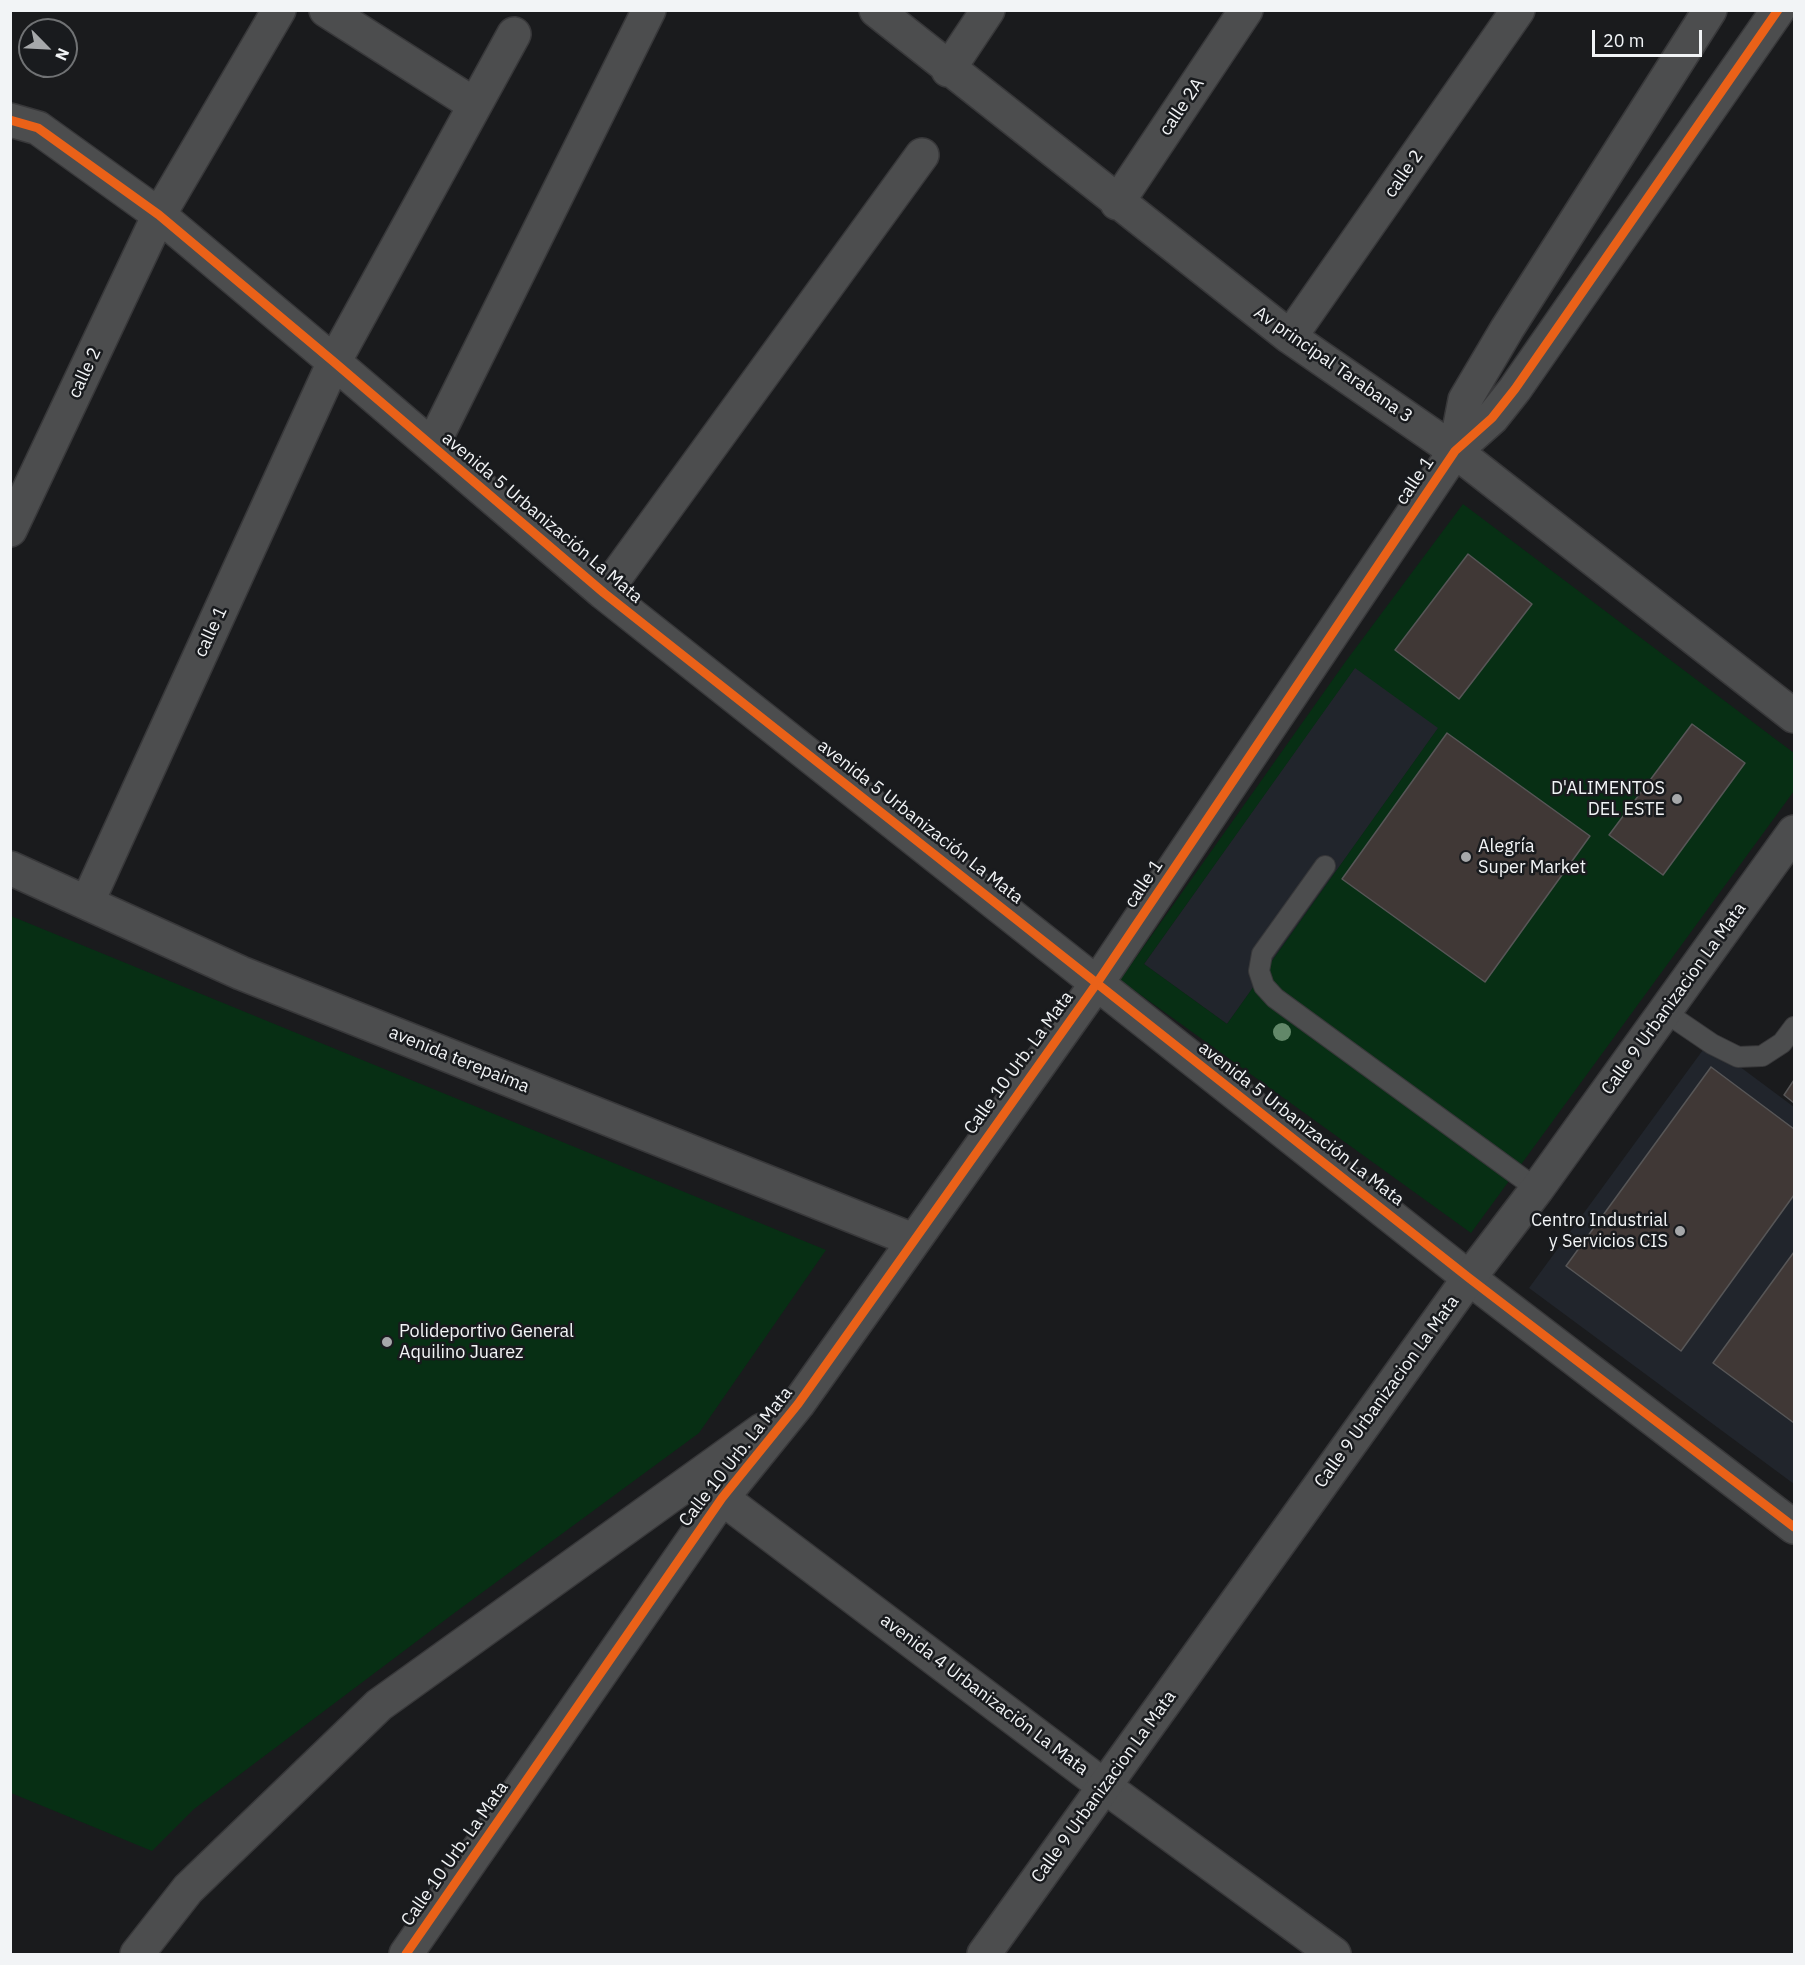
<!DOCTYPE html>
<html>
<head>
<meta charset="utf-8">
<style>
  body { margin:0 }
  #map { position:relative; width:1805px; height:1965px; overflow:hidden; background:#1a1b1d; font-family:"IBM Plex Sans",sans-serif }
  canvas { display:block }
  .frame { position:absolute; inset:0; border:12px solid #f2f4f6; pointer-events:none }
  .north { position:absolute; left:18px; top:18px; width:60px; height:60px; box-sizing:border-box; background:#191b1e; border:2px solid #707274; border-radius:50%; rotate:114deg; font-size:16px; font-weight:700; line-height:24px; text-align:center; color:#f2f4f6 }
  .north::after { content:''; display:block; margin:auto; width:21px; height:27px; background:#a6a8aa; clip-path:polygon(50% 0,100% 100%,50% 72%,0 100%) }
  .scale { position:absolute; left:1592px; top:30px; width:110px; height:27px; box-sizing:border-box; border:3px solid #f2f4f6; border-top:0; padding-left:8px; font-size:18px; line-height:21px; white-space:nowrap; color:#f2f4f6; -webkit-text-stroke:4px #191b1e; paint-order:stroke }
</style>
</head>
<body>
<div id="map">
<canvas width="1805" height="1965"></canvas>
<div class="frame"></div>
<div class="north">N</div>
<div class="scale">20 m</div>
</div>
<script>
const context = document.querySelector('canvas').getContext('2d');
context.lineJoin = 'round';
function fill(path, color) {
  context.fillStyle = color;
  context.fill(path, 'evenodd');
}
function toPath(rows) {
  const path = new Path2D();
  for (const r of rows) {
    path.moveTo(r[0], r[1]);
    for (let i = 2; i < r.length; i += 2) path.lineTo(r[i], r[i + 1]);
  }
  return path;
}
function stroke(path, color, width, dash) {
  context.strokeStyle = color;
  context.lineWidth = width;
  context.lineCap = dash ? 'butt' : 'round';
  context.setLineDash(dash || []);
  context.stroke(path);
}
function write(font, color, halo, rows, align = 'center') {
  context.font = font + ' "IBM Plex Sans",sans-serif';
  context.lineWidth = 5;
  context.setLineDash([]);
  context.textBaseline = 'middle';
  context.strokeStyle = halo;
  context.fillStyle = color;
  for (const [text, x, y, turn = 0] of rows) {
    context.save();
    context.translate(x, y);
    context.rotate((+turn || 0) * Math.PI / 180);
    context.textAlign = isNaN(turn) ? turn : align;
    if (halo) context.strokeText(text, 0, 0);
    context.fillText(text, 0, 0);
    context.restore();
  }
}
fill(toPath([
  [1355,667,1439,727,1227,1024,1144,964],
  [1708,1043,1794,1107,1794,1484,1529,1288]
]), '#21252c');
fill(toPath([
  [1463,504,1794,753,1794,791,1471,1233,1120,980,1346,661],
  [1355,668,1438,728,1227,1024,1144,964],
  [1589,837,1485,982,1343,879],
  [11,916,826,1250,699,1433,453,1614,194,1809,152,1851,11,1793]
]), '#072f14');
const building = toPath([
  [1468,554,1532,604,1459,699,1395,650,1468,554],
  [1692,724,1745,763,1663,875,1609,835,1692,724],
  [1447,733,1590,836,1485,982,1342,879,1447,733],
  [1711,1067,1794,1129,1794,1195,1681,1351,1566,1266,1711,1067],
  [1794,1080,1794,1103,1784,1095,1794,1080],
  [1794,1252,1794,1423,1713,1363,1794,1252]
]);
fill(building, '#403836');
stroke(building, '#575657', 1.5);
const service = toPath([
  [1325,866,1262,954,1259,971,1264,986,1275,998,1537,1189],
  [1665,1012,1712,1044,1738,1057,1762,1056,1782,1043,1794,1027]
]);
const minor = toPath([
  [326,10,475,105],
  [876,10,1290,337,1455,451,1794,716],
  [948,70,988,10],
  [10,120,38,128,159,215,334,362,604,593,1469,1278,1794,1527],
  [1117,203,1246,10],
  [1290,337,1518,10],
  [432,446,649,10],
  [1455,451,1465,400,1507,329,1710,10],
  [10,530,159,215,279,10],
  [604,593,922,155],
  [10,868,241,973,913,1240],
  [87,903,334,362,514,34],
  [722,1498,1104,1786,1334,1954],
  [137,1954,188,1889,379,1705,762,1430],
  [406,1954,722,1498,798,1404,1097,983,1455,451,1492,418,1515,389,1778,10]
]);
const tertiary = toPath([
  [984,1954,1469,1278,1537,1189,1794,832]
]);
stroke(service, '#38383a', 22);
stroke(minor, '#38383a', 36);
stroke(tertiary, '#38383a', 36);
stroke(service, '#4c4d4e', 20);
stroke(minor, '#4c4d4e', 33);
stroke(tertiary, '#4c4d4e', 33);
stroke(toPath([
  [10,120,38,128,159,215,334,362,604,593,1469,1278,1794,1527],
  [406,1954,722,1498,798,1404,1097,983,1455,451,1492,418,1515,389,1778,10]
]), '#ea6118', 9);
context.fillStyle = '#628869';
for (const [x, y] of [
  [1282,1032]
]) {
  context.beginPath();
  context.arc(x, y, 9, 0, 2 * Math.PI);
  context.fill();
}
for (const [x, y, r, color] of [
  [1677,799,6,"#a6a8aa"],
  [1466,857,6,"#a6a8aa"],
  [1680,1231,6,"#a6a8aa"],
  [387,1342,6,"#a6a8aa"]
]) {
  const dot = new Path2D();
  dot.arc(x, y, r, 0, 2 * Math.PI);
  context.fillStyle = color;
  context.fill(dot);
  stroke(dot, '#191b1e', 2);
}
write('18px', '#f2f4f6', '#191b1e', [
  ["calle 2A",1182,107,-56],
  ["calle 2",1404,174,-55],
  ["Av principal Tarabana 3",1333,365,35],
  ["calle 2",85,373,-65],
  ["calle 1",1415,481,-56],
  ["avenida 5 Urbanización La Mata",542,518,40],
  ["calle 1",211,632,-65],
  ["avenida 5 Urbanización La Mata",920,822,38],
  ["calle 1",1144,884,-56],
  ["Calle 9 Urbanizacion La Mata",1674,999,-54],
  ["avenida terepaima",459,1060,22],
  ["Calle 10 Urb. La Mata",1019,1063,-54],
  ["avenida 5 Urbanización La Mata",1301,1124,38],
  ["Calle 9 Urbanizacion La Mata",1387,1392,-54],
  ["Calle 10 Urb. La Mata",736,1457,-52],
  ["avenida 4 Urbanización La Mata",984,1695,37],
  ["Calle 9 Urbanizacion La Mata",1104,1787,-54],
  ["Calle 10 Urb. La Mata",455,1854,-55]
]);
write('18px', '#f2f4f6', '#191b1e', [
  ["D'ALIMENTOS",1665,789],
  ["DEL ESTE",1665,810],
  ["Alegría",1478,847,"left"],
  ["Super Market",1478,868,"left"],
  ["Centro Industrial",1668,1221],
  ["y Servicios CIS",1668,1242],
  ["Polideportivo General",399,1332,"left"],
  ["Aquilino Juarez",399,1353,"left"]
], 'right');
</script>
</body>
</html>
